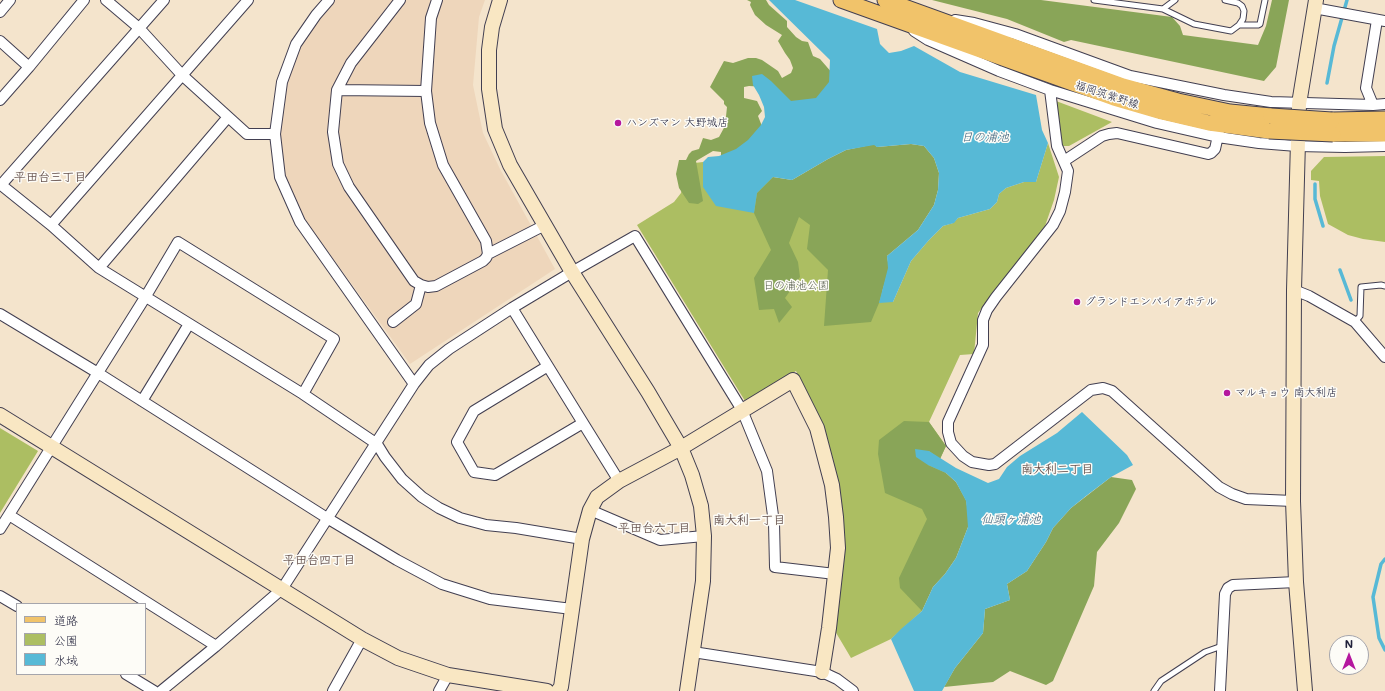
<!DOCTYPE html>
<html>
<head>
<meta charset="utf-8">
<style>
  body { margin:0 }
  #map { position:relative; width:1385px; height:691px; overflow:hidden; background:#f4e4cc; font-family:Mali,"Klee One",sans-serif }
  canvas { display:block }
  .legend { position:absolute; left:16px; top:603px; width:130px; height:72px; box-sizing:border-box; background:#fdfcf7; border:1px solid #a5a5ac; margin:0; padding:5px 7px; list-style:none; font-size:12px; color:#22223b }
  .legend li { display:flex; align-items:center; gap:8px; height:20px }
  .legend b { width:20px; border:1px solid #a5a5ac }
  .north { position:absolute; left:1329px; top:635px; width:40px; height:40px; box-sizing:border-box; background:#fdfcf7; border:1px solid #a5a5ac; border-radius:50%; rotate:0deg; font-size:11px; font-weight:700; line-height:16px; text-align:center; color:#22223b }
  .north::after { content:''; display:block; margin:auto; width:14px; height:18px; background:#b5179e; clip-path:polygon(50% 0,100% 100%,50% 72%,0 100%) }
</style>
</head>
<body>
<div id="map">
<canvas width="1385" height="691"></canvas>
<ul class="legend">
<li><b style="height:5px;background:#f1c36a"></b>道路</li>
<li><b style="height:11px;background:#acbe62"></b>公園</li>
<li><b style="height:11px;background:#57b9d6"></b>水域</li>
</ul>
<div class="north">N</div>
</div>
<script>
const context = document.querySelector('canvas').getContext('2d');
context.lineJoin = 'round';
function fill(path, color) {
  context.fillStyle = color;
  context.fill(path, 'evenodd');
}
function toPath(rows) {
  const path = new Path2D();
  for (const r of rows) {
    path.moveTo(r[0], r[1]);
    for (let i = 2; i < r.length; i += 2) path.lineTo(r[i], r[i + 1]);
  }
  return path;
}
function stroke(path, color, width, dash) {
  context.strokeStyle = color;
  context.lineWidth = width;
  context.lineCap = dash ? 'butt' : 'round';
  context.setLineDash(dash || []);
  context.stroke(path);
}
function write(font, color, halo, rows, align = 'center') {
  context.font = font + ' Mali,"Klee One",sans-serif';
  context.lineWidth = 3;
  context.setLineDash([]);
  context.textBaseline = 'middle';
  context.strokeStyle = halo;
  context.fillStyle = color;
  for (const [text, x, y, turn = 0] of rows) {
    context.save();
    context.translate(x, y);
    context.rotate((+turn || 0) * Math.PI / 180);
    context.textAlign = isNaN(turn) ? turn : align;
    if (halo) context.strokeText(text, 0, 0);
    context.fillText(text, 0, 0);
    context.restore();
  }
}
fill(toPath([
  [334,0,485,0,479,17,473,85,483,133,500,169,555,269,410,364,303,217,284,173,278,132,286,81,300,45,312,25]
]), '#eed6bb');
fill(toPath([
  [1056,101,1112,122,1069,146,1061,146],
  [1048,143,1059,177,1054,200,1045,226,978,313,974,354,960,355,929,422,946,446,940,459,946,473,922,611,891,639,851,658,835,631,841,575,821,422,796,371,745,401,637,225,674,202,681,193,686,164,703,162,703,187,773,177,893,302,911,261,929,240,943,226,953,223,958,218,990,209,997,202,999,194,1006,188,1024,182,1036,182],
  [1385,156,1385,242,1363,239,1348,235,1328,224,1320,196,1319,181,1311,180,1311,171,1324,157],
  [0,428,38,451,0,513]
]), '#acbe62');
fill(toPath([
  [747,0,766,0,769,5,787,21,787,27,796,37,802,41,808,42,813,56,820,59,833,74,823,96,801,110,766,87,749,86,744,87,744,98,757,101,762,111,758,116,765,134,721,159,721,152,713,151,696,161,703,201,698,204,689,203,679,188,676,174,679,160,686,160,689,154,692,151,699,149,703,138,711,140,719,137,725,126,727,107,724,104,724,101,710,87,724,61,733,63,748,58,756,58,762,60,778,71,782,78,791,73,793,68,790,60,785,53,778,41,782,35,766,25,755,15,750,5,751,2],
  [932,0,1041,0,1172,17,1180,26,1183,35,1258,45,1266,26,1272,0,1289,0,1276,67,1264,81,1071,40,1064,42,1007,19],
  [875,144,877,147,911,144,924,146,934,158,939,173,938,190,934,205,918,230,887,256,889,268,879,303,871,322,824,326,828,270,807,249,810,225,799,217,789,243,798,262,800,277,785,298,792,307,779,323,774,309,759,310,754,278,771,250,754,213,757,193,773,177,792,180,828,159,846,150],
  [904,421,929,422,946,446,940,459,929,451,928,465,946,473,956,482,966,500,968,512,968,527,956,558,945,574,933,587,922,611,900,588,899,578,927,519,922,509,885,493,878,454,879,440],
  [1111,477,1132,480,1136,489,1119,523,1097,552,1094,586,1053,681,1046,685,1010,671,993,682,944,687,955,668,983,633,985,609,1010,600,1007,584,1027,571,1046,542,1053,528,1071,508]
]), '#89a558');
fill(toPath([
  [769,0,795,0,877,29,880,44,889,53,901,51,914,46,960,72,1036,95,1042,130,1048,143,1036,182,1024,182,1006,188,999,194,997,202,990,209,958,218,954,223,943,226,929,240,911,261,893,302,879,303,888,268,887,256,918,230,934,205,938,190,939,173,934,158,924,146,911,144,877,147,874,145,846,150,828,159,792,180,773,177,757,193,754,213,716,206,703,187,703,162,708,157,719,156,736,149,748,140,761,125,765,117,764,107,759,95,753,85,752,76,762,74,771,81,791,101,816,98,829,82,830,60],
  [1082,412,1127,455,1133,465,1111,477,1086,496,1071,508,1053,528,1046,542,1027,571,1007,584,1010,600,985,609,983,633,955,668,942,691,914,691,891,639,901,629,922,611,933,587,945,574,956,558,968,527,966,501,956,482,946,473,928,465,916,457,915,449,929,451,956,468,988,483,999,479,1007,467,1020,456,1057,433]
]), '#57b9d6');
stroke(toPath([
  [1327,83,1334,46,1347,0],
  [1315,184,1315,199,1323,226],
  [1340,270,1351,300],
  [1385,559,1381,564,1373,597,1379,638,1385,650]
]), '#57b9d6', 3.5);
const lane = toPath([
  [1094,0,1163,9,1194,24,1231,31,1239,25,1243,19,1244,11,1242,6,1238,3,1225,0],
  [1163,9,1175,0],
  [1239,25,1258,25,1260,24,1265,0],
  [1355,322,1360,316,1361,287,1381,285,1385,286],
  [1154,691,1161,681,1205,652,1222,646]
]);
const street = toPath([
  [106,0,139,28,182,75,247,134,275,134],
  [329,0,316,15,296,44,282,82,275,134,280,177,300,222,414,384],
  [400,0,351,63,337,90,333,132,338,164,349,187,414,281,421,285,428,287,436,286,483,261,486,258,488,254,486,241,443,165,430,123,426,91,431,18,437,0],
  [1314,8,1385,21],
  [0,12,10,0],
  [955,20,974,23,1015,34,1130,76,1224,95,1271,102,1373,105,1385,104],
  [914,31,928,40,999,71,1050,90,1157,123,1218,137,1259,143,1297,146,1345,147,1385,146],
  [0,41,29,67],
  [337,90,426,91],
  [1050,90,1057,146,1068,171,1065,192,1060,211,1053,225,996,297,987,310,983,320,983,345,948,422,948,432,951,443,963,456,972,462,989,465,995,464,1091,390,1103,388,1112,391,1219,487,1232,494,1246,499,1293,501],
  [0,100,29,67,84,0],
  [1373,105,1366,88,1377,20],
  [1064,161,1102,136,1109,134,1117,133,1208,154,1211,153,1215,149,1219,131],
  [0,184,51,225,99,268,303,394,377,444,385,457,402,479,422,497,439,508,460,518,486,525,516,528,582,539],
  [1,185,164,0],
  [51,225,248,0],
  [488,254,545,225],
  [99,268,228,117],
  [1294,290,1309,296,1355,322,1385,357],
  [512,308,583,423,619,481],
  [0,314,98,373,327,518,397,560,442,584,490,599,572,609],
  [393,322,416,304,421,285],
  [548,366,474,411,457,442,474,472,495,475,583,423],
  [142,401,189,324],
  [590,510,660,540,704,536],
  [9,515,216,646],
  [0,529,146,296,178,242,334,339,303,394],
  [0,596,17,606],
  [693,652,822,672,837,679,853,691],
  [126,674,154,691],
  [161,691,216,646,282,589,414,384,429,365,449,349,512,308,572,272,635,236,742,410,767,471,774,523,775,567,835,574],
  [333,691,362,639],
  [439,691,448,675],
  [1220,691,1225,594,1228,588,1233,585,1296,582]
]);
const secondary = toPath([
  [500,0,492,27,489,50,489,89,495,129,510,165,572,272,648,392,681,448,692,475,701,506,704,536,703,581,687,691],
  [0,415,362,639,398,658,448,675,547,691],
  [558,691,561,687,582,539,590,510,597,497,619,481,681,448,793,380,817,428,832,485,836,517,838,548,829,628,822,672],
  [1305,691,1296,582,1293,501,1294,290,1299,104,1316,0]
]);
const primary = toPath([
  [841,0,1114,98,1162,112,1209,123,1269,131],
  [885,0,1123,86,1178,101,1230,112,1271,116],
  [1332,120,1385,119],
  [1333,134,1385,134]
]);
stroke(lane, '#423f51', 7);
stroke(street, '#423f51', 12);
stroke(secondary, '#423f51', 16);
stroke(primary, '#423f51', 17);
stroke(lane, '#fff', 5);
stroke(street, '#fff', 10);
stroke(secondary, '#f9e7c3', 14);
stroke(primary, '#f1c36a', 15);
const primaryBridge = toPath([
  [1271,116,1332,120],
  [1269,131,1333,134]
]);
stroke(primaryBridge, '#423f51', 17, []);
stroke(primaryBridge, '#f1c36a', 15);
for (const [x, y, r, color] of [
  [618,123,4,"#b5179e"],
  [1077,302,4,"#b5179e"],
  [1227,393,4,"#b5179e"]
]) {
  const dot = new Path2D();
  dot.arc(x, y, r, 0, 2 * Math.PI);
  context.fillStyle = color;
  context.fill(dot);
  stroke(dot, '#fdfcf7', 1.5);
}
write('11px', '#22223b', '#fdfcf7', [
  ["福岡筑紫野線",1107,95,18]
]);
write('11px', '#22223b', '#fdfcf7', [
  ["ハンズマン 大野城店",626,123],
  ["グランドエンパイアホテル",1085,302],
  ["マルキョウ 南大利店",1235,393]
], 'left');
write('11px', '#525949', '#fdfcf7', [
  ["日の浦池公園",796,286]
]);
write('italic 12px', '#375e79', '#fdfcf7', [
  ["日の浦池",985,137],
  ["仙頭ヶ浦池",1011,519]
]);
write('bold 12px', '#66524e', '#fdfcf7', [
  ["平田台三丁目",50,177],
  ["南大利二丁目",1057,469],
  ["南大利一丁目",749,520],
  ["平田台六丁目",654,528],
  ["平田台四丁目",319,560]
]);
</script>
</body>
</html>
